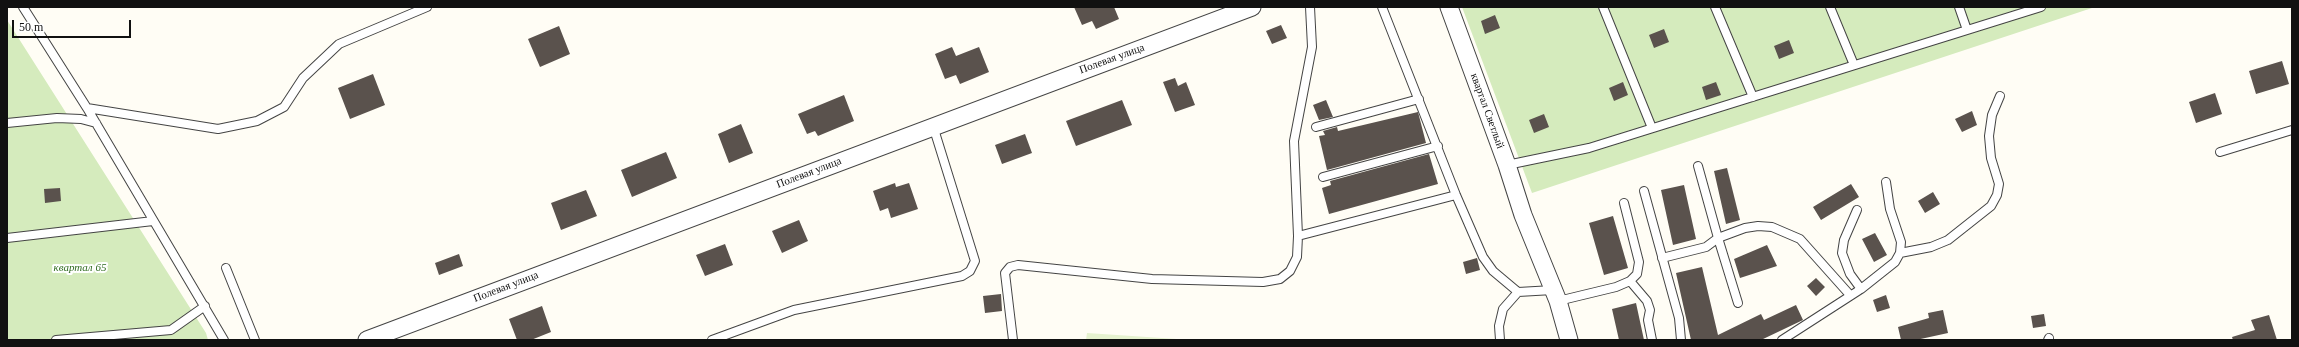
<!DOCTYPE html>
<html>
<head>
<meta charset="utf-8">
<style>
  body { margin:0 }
  #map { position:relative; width:2299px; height:347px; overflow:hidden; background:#fffdf5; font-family:Georgia,serif }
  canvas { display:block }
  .frame { position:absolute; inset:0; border:8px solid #111; pointer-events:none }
  .scale { position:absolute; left:12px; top:20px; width:119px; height:18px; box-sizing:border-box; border:2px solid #111; border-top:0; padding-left:5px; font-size:12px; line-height:14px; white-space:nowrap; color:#111; -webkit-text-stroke:3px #fff; paint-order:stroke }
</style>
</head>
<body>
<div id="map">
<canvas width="2299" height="347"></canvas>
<div class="frame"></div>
<div class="scale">50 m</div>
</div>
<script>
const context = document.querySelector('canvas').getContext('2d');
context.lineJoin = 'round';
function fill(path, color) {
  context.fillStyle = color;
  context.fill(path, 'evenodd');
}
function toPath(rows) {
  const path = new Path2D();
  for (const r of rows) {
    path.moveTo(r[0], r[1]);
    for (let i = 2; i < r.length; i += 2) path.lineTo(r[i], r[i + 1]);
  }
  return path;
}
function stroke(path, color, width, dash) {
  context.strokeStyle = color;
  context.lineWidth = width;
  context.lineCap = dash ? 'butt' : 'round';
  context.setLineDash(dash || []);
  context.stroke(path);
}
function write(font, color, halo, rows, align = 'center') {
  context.font = font + ' Georgia,serif';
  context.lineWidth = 4;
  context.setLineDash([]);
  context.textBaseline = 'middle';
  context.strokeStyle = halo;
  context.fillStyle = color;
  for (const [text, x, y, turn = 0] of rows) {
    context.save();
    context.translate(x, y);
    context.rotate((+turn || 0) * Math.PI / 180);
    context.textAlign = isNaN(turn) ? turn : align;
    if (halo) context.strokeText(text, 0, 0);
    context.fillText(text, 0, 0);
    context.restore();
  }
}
fill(toPath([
  [1462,7,2095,7,1532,193],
  [7,20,206,333,208,340,7,340]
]), '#d5ebbd');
fill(toPath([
  [1087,333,1192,340,1086,340]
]), '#e6f2cf');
fill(toPath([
  [1074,7,1114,7,1119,19,1096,29,1092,21,1082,25],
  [1495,15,1500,28,1485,34,1481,21],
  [1281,25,1287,38,1272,44,1266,31],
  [559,26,570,54,540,67,528,39],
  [1664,29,1669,42,1654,48,1649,35],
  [1789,40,1794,53,1779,59,1774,46],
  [952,47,956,56,979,47,989,72,960,84,956,75,945,79,935,54],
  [2282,61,2289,84,2256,94,2249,71],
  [373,74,385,105,350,119,338,88],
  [1175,78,1178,86,1186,82,1195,105,1175,112,1163,82],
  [1623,82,1628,95,1614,101,1609,88],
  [1716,82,1721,95,1706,100,1702,87],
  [2215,93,2222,114,2196,123,2189,102],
  [844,95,854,121,818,136,815,131,807,134,798,114],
  [1122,100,1132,125,1076,146,1066,121],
  [1326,100,1333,117,1319,120,1313,105],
  [1972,111,1977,125,1962,132,1955,119],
  [1418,112,1426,143,1327,170,1319,136,1325,135,1323,131,1337,127,1338,131],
  [1544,114,1549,127,1534,133,1529,120],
  [741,124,753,153,729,163,718,134],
  [1025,134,1032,153,1002,164,995,145],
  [666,152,677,178,632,197,621,170],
  [1429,154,1438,184,1329,214,1322,188,1331,185,1330,181],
  [1727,168,1740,220,1726,224,1714,171],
  [895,183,896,187,909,183,918,209,891,218,888,208,880,211,873,191],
  [1851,184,1859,197,1821,220,1813,207],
  [1684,185,1696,239,1673,245,1661,190],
  [60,188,61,201,45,203,44,189],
  [586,190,597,216,561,230,551,203],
  [1933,192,1940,204,1925,213,1918,201],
  [1613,216,1628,268,1604,275,1589,223],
  [799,220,808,241,782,253,772,231],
  [1875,233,1887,255,1874,262,1862,239],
  [725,244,733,265,705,276,696,255],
  [1767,245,1777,266,1740,278,1734,259],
  [459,254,463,266,439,275,435,263],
  [1477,258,1480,270,1466,274,1463,262],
  [1702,267,1718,335,1761,314,1764,320,1796,305,1803,320,1761,340,1691,340,1676,273],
  [1816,278,1825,287,1816,296,1807,286],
  [1001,294,1002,311,985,313,983,296],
  [1886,295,1890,308,1877,312,1873,300],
  [1636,303,1644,340,1619,340,1612,309],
  [542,306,551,332,531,340,517,340,509,319],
  [1943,310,1948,333,1916,340,1901,340,1898,327,1929,318,1928,313],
  [2044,314,2046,326,2033,328,2031,316],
  [2269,315,2277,340,2233,340,2232,337,2255,330,2251,320]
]), '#5a524d');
const service = toPath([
  [23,7,87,108,224,340],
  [1382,7,1456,195,1483,257,1493,271,1518,292,1553,290],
  [1603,7,1652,128],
  [1715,7,1753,97],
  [1830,7,1854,65],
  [1959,7,1967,30],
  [87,108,218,129,257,121,284,107,303,78,339,44,427,7],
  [7,123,57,118,81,119,96,123],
  [1316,127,1419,99],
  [2220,152,2292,130],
  [1507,165,1589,148,2041,7],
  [1323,177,1438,146],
  [1644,191,1679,318,1681,340],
  [1857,210,1844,240,1842,253,1850,274,1861,289],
  [1298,236,1456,195],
  [7,238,153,221],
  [1900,253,1931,247,1948,240,1991,206,1997,195,1999,184,1991,158,1989,136,1992,115,2000,96],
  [1662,258,1706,247,1718,238,1698,166],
  [226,268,255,340],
  [1630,281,1647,301,1650,310,1648,320,1652,340],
  [1558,301,1616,287,1630,281,1637,274,1639,262,1624,203],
  [1738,303,1718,238,1745,228,1758,226,1772,227,1800,239,1850,295],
  [56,340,171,330,205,306],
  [712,340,794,310,962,276,970,271,975,261,933,126],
  [1013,340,1005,273,1010,267,1018,265,1152,279,1263,282,1280,279,1290,271,1297,257,1298,236,1294,141,1312,47,1310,7],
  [1500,340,1499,326,1503,309,1518,292],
  [1782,340,1861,289,1895,262,1900,253,1901,242,1890,209,1886,182],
  [2048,340,2049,338]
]);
const minor = toPath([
  [1449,7,1507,165,1523,215,1558,301,1569,340],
  [367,340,1252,7]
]);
stroke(service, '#444', 10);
stroke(minor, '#444', 19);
stroke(service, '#fff', 8);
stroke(minor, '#fff', 17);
write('11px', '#111', '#fff', [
  ["Полевая улица",1112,59,-20],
  ["квартал Светлый",1487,111,70],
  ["Полевая улица",809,173,-21],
  ["Полевая улица",506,287,-21]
]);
write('italic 11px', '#2f6b1f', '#fff', [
  ["квартал 65",80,268]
]);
</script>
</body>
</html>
